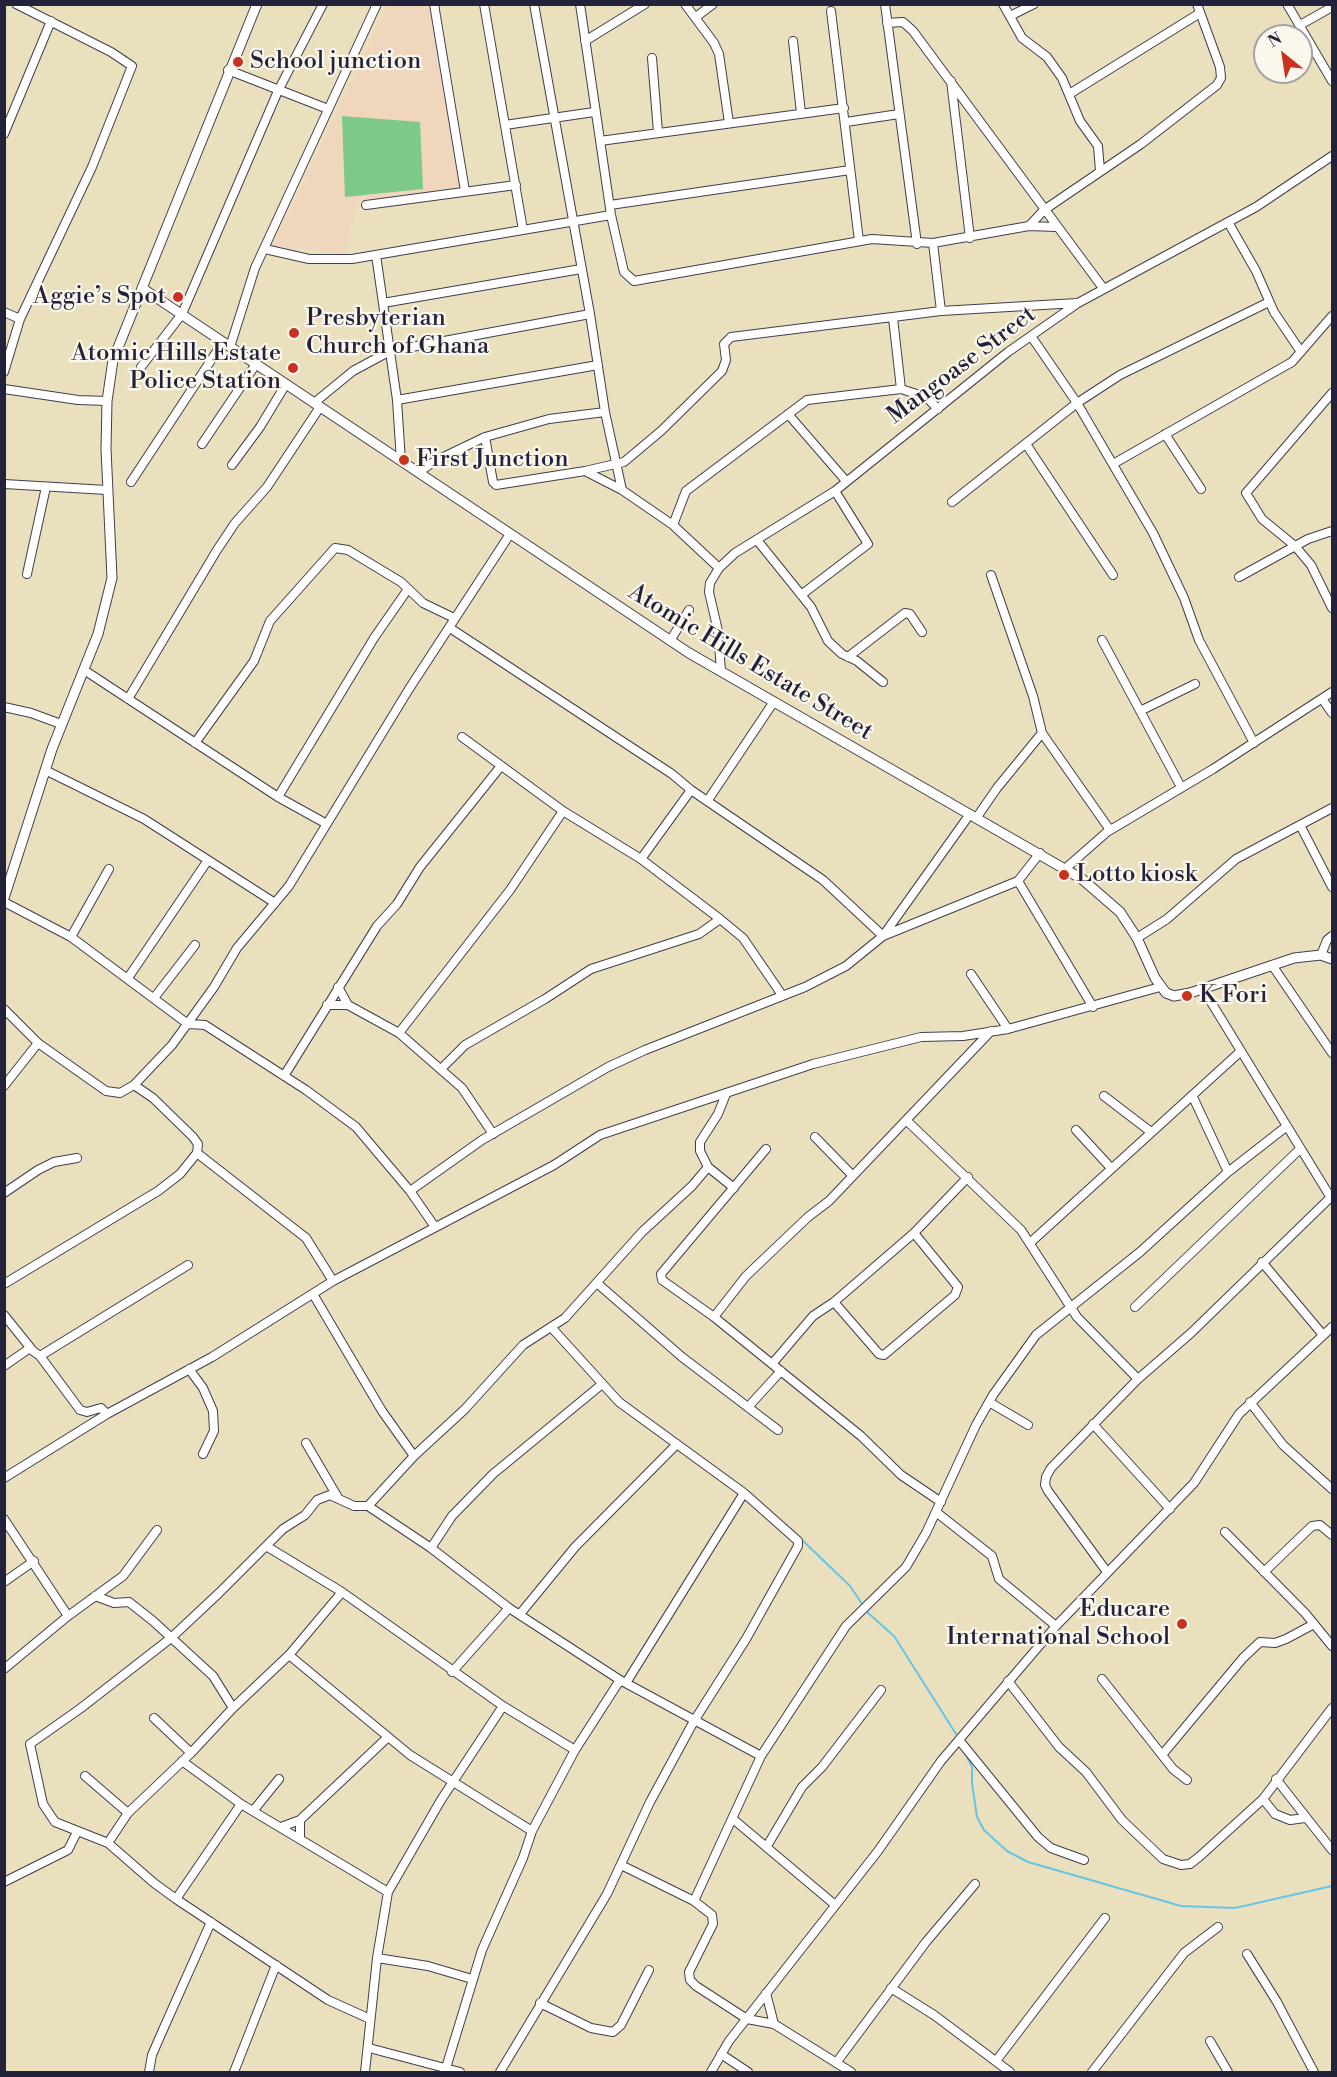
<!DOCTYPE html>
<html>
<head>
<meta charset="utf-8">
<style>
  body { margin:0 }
  #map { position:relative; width:1337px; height:2077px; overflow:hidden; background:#ebe0bd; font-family:"Libre Bodoni",serif }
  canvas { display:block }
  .frame { position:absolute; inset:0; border:6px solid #22223b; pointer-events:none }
  .north { position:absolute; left:1253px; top:24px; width:60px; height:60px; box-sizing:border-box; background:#fbf7ec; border:2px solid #a4a2a5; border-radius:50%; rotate:330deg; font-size:16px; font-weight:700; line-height:24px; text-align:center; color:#22223b }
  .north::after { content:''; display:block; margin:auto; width:21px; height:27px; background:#c8321e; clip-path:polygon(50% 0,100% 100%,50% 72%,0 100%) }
</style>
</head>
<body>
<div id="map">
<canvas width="1337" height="2077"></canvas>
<div class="frame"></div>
<div class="north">N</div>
</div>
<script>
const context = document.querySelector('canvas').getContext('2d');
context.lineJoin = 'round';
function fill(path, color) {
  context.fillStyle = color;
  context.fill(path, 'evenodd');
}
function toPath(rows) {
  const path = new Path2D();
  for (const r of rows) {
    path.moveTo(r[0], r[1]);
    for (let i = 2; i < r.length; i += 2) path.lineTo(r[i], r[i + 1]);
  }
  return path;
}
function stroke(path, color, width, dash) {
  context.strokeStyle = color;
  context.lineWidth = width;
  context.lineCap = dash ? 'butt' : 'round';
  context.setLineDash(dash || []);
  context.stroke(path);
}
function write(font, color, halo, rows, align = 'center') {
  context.font = font + ' "Libre Bodoni",serif';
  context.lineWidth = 4.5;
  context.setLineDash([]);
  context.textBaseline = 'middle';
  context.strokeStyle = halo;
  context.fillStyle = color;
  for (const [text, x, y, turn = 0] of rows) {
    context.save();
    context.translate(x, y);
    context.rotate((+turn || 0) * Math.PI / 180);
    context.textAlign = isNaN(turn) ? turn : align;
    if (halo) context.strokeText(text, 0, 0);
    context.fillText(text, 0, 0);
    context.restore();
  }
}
fill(toPath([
  [387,5,429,5,462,188,357,202,345,254,273,246]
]), '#f0d6bc');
fill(toPath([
  [342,116,420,122,423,189,345,197]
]), '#7dc987');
stroke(toPath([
  [785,1524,796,1534],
  [800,1538,850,1586,862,1604],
  [867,1612,894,1636,956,1734],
  [965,1753,972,1767,972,1783,977,1817,984,1830,1007,1851,1028,1862,1181,1906,1235,1908,1332,1886]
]), '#66c5e4', 2);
const minor = toPath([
  [434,4,465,191],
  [484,4,523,230],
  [534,4,590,314,605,412,622,490],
  [580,4,611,215,624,272,634,281,872,239,933,243,1029,226,1056,227],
  [685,4,714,43,719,54,729,123],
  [885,4,917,244],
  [1003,4,1022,38,1047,57,1062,78,1080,121,1098,146,1100,171],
  [1287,4,1332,81],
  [831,11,859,241],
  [1010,16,1034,4],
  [696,17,713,4],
  [887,23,903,22,913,31,1103,288],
  [1300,25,1332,7],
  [585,41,645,4],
  [793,41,801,113],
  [652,58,658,132],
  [228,70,328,109],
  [951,81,970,238],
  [1071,93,1200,13],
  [846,122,899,114],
  [505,125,594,112],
  [4,134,51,21],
  [600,141,844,108],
  [366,205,516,185],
  [610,205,850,170],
  [1228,222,1256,271,1274,312,1301,352],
  [1029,226,1044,210,1141,144,1217,85,1221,78,1220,67,1197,4],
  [933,243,941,311],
  [265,249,309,259,352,259,611,215],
  [376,255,397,400,401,461],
  [383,303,581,269],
  [4,312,20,319],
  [893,318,901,389],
  [1031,336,1077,403,1153,533,1184,598,1199,640,1254,743],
  [230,347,255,268,377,4],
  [141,367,182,314,278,91,323,4],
  [4,372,20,319,92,167,132,66,111,52,16,4],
  [4,389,78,400,107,401],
  [1332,393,1246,493,1262,519,1295,546,1311,565,1332,608],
  [397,400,598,365],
  [314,403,353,371,390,351,590,314],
  [788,414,846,481],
  [1165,434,1201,489],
  [485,437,493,482,496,485,585,471,622,490,673,525,719,568],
  [202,444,256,364],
  [1026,444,1113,575],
  [1113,464,1292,362,1332,316],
  [232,465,260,427,286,384],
  [585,471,624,462,661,431,722,371,726,360,724,344,731,337,941,311,1077,303],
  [419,472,435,461,485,437,549,419,605,412],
  [131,482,223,342],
  [4,484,107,490],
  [952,502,1077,403,1120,375,1269,302],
  [673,525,686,491,807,400,901,389,926,397,938,409],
  [757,540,811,607,828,641,842,654,857,661,883,682],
  [27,574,46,487],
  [991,575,1033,696,1042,733,1110,830],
  [1239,577,1308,539,1332,531],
  [801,595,868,544,835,491],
  [450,628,672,774,691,790,823,880,883,936,1018,881,1040,853],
  [1102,640,1181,787],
  [670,641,689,610],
  [848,657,905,613,910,614,922,632],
  [84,670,278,797,325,823],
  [721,671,718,631,709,592,710,583,719,568,735,553,835,491,1008,352,1078,303,1256,207,1332,156],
  [128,699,217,550,235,523,267,487,320,407],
  [1323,700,1332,713],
  [4,707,31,713,61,724],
  [1140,711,1195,684],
  [462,737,563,811,641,859,720,919,743,938,782,995],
  [195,743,254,661,270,621,335,548,348,550,401,582,423,603,454,618],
  [45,770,144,819,275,903],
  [278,797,374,638,408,589],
  [708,800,773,703],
  [977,817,997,788,1042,733],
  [1300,825,1332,887],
  [641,859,691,790],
  [1066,868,1107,832,1213,769,1332,692],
  [1018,881,1093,1007],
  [4,902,71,937,188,1024,205,1025,306,1090,356,1127,410,1191,435,1227],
  [71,937,109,869],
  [1137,938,1167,919,1236,859,1332,808],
  [1321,955,1327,940,1332,936],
  [1272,965,1332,1053],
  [971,974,1008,1029],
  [128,978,208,860],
  [338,987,348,1005,399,1033,462,1088,493,1134],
  [1203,989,1331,1198],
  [154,998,195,945],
  [327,1005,348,1005],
  [4,1009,38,1043,106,1091,120,1093,134,1085,172,1045,214,987,237,948,289,886,409,689,510,534],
  [399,1033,510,890,563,811],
  [441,1069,465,1045,545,999,591,969,699,934,720,919],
  [284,1076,377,926,397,904,420,867,501,766],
  [4,1086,38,1043],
  [726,1094,718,1114,700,1142,700,1151,708,1167,734,1188],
  [1192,1095,1228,1172],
  [1104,1096,1151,1132],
  [906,1120,1021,1230,1077,1317,1138,1379],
  [1076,1130,1111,1168],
  [815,1137,853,1176],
  [766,1149,661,1274,662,1280,714,1317,861,1436,901,1475,941,1502],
  [197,1153,306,1238,333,1281],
  [410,1191,482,1140,608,1067,645,1050,805,987,846,966,883,936,970,814],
  [4,1193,38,1170,54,1162,77,1158],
  [1031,1242,1241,1051],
  [1262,1262,1323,1335],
  [4,1284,158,1191,180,1174,197,1153,198,1144,193,1137,153,1098,134,1085],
  [598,1284,682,1357,778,1430],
  [313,1294,382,1411,414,1456],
  [834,1302,879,1354,884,1355,955,1295,958,1287,914,1233],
  [1135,1307,1300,1149],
  [4,1315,33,1351,40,1356,80,1410,87,1412,101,1408,107,1414],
  [714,1317,746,1276,808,1217,829,1201,991,1031],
  [40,1356,188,1265],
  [772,1364,813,1316,834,1302,914,1233,968,1177],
  [4,1366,30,1348],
  [189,1369,203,1388,213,1411,214,1431,203,1454],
  [989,1402,1028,1425],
  [1250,1402,1283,1445,1332,1489],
  [749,1406,781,1371],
  [1093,1424,1170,1509],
  [306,1443,337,1496],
  [4,1478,107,1414,212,1357,333,1281,554,1165,600,1135,813,1064,921,1037,963,1036,1008,1029,1160,987],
  [368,1506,414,1456,465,1409,523,1345,565,1318,642,1232,692,1186,708,1167],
  [936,1512,992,1556,999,1579,1056,1626],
  [4,1519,68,1616],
  [1225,1532,1305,1613,1332,1646],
  [266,1546,342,1592,503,1706,575,1750],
  [431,1548,452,1516,493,1474,601,1385],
  [1107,1572,1048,1491,1045,1485,1046,1477,1051,1468,1138,1379,1191,1333,1332,1196],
  [1264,1572,1312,1526,1320,1525,1332,1535],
  [4,1582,34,1561],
  [95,1596,114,1603,129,1602,153,1621,213,1676,233,1708],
  [520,1614,575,1547,677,1444],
  [289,1655,410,1755,532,1831],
  [4,1669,68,1616,123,1576,157,1530],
  [452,1672,509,1608],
  [1102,1679,1173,1769,1187,1780],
  [1008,1681,1059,1747,1086,1772,1122,1820,1163,1859,1181,1865,1190,1864,1199,1857,1263,1799,1332,1708],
  [626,1683,744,1493],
  [154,1718,191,1753],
  [959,1740,1038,1837,1051,1848,1084,1860],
  [1162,1755,1243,1658,1260,1642,1275,1643,1286,1639,1314,1624],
  [182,1761,241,1804,388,1892],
  [85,1776,128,1813],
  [1276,1779,1332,1850],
  [1263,1799,1275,1814,1290,1820,1305,1818],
  [253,1811,279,1779],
  [733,1819,834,1904],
  [300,1820,300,1839],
  [281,1827,300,1820,387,1738],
  [108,1843,128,1813,191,1753,233,1708,289,1655,342,1592],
  [767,1846,802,1787,822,1767,881,1690],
  [621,1865,694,1901,712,1915,713,1924,689,1972,690,1980,696,1986,747,2019,774,2024,851,2072],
  [4,1882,68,1850,77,1832],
  [176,1899,241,1804],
  [694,1901,761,1756,846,1626,906,1567,926,1533,976,1425,993,1395,1036,1335,1140,1252,1228,1172,1287,1126],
  [1247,1954,1277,2002,1314,2072],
  [377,1958,428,1966,472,1979],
  [891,1988,934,2015,1010,2072],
  [766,1993,774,2024],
  [540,2003,591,2028,613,2032,621,2025,649,1970],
  [370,2019,328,2000,176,1899,154,1883,108,1843,55,1822,43,1804,30,1744,81,1708,171,1638,219,1593,283,1529,305,1515,317,1500,330,1495,354,1506,368,1506,431,1548,509,1608,620,1680,761,1756],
  [1210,2041,1228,2072],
  [369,2048,460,2072],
  [721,2054,748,2072],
  [996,2061,1105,1918],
  [836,2063,926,1942,975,1884],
  [446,2068,482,1950,523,1858,532,1831,575,1750,620,1680],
  [149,2072,152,2055,162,2032,211,1922],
  [234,2072,276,1965],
  [365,2072,377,1958,388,1892,441,1800,503,1706],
  [500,2072,607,1894,650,1802,694,1721,746,1639,798,1546,798,1541,744,1493,619,1402,551,1327],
  [711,2072,729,2041,878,1851,941,1761,1056,1626,1194,1483,1239,1414,1332,1327],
  [1092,2072,1184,1953,1218,1927]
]);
const tertiary = toPath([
  [142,288,689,653,1082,879,1120,912,1137,938,1155,978,1166,993,1174,996,1190,993,1294,958,1321,955,1332,959],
  [4,898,52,749,98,634,112,578,106,449,107,401,113,360,257,4]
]);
stroke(minor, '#403e4e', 10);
stroke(tertiary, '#403e4e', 11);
stroke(minor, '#fff', 8);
stroke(tertiary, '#fff', 9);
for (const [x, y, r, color] of [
  [238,62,6,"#c8321e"],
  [178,297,6,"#c8321e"],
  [294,333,6,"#c8321e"],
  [293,368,6,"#c8321e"],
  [404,460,6,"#c8321e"],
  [1064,875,6,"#c8321e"],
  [1187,996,6,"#c8321e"],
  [1182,1624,6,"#c8321e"]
]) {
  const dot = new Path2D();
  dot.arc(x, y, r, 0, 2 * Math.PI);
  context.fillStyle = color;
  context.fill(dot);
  stroke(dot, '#fbf7ec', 2);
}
write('24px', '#22223b', '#fbf7ec', [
  ["School junction",250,62],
  ["Aggie’s Spot",166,297,"right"],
  ["Presbyterian",306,319],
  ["Church of Ghana",306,347],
  ["Atomic Hills Estate",281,354,"right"],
  ["Police Station",281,382,"right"],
  ["First Junction",416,460],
  ["Lotto kiosk",1076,875],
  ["K Fori",1199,996],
  ["Educare",1170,1610,"right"],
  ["International School",1170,1638,"right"]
], 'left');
write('24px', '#22223b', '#fbf7ec', [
  ["Mangoase Street",962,366,-37],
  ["Atomic Hills Estate Street",750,663,31]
]);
</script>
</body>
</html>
